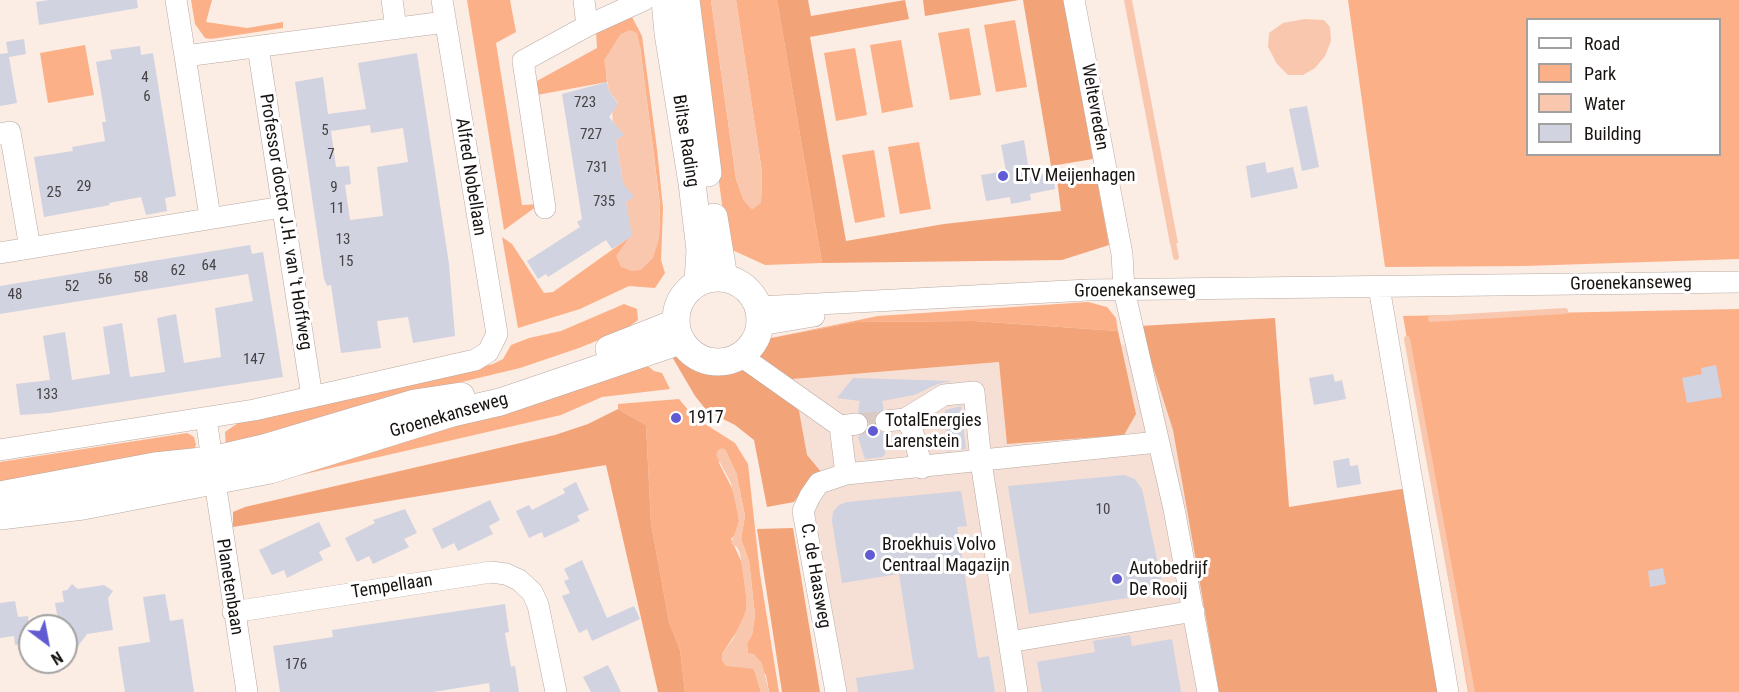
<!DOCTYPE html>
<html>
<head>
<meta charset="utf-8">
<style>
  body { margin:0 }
  #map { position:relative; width:1739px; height:692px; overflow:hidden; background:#fbece4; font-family:"Roboto Condensed",sans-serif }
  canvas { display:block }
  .legend { position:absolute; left:1526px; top:18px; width:195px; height:138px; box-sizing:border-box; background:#fff; border:2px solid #a3a1a0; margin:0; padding:8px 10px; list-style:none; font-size:18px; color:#181311 }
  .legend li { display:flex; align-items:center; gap:12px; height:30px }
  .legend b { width:30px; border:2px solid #a3a1a0 }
  .north { position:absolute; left:18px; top:614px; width:60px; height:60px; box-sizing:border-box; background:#fff; border:2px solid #a3a1a0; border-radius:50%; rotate:148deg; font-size:16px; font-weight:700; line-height:24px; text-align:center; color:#181311 }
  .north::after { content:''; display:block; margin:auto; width:21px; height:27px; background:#605ad3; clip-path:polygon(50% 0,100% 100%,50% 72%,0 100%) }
</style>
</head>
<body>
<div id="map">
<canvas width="1739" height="692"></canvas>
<ul class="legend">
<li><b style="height:8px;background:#fff"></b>Road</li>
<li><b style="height:16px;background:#fcb087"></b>Park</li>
<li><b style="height:16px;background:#f9c7ad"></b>Water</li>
<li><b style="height:16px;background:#d1d3e1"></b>Building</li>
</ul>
<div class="north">N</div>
</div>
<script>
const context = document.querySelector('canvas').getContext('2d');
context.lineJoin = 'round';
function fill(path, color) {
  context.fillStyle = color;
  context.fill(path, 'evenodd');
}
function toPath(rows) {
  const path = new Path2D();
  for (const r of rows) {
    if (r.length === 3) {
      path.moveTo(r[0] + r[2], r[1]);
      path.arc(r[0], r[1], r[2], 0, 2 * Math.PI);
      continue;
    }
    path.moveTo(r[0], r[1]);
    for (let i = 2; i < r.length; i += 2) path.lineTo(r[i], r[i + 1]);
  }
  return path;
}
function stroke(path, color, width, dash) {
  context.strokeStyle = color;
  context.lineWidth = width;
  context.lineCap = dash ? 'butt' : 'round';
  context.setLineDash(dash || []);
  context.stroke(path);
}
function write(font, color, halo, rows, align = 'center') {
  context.font = font + ' "Roboto Condensed",sans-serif';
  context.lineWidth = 6;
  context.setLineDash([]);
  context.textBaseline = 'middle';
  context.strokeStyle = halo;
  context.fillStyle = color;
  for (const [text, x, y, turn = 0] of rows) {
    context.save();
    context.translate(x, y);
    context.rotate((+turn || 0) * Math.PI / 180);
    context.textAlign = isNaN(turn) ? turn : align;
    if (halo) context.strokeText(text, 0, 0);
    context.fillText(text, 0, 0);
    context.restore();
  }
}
fill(toPath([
  [1149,341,1175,429,1220,692,827,692,792,379,999,362]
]), '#f6dfd4');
fill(toPath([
  [191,0,212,0,206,22,247,28,283,22,283,28,211,39,205,38,195,24],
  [467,0,510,0,516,32,496,43,522,205,540,204,504,230],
  [694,0,711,0,736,179,744,201,761,203,762,172,736,0,777,0,822,263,765,265,728,248],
  [1348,0,1739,0,1739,259,1524,266,1385,267],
  [1528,20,1720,20,1720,154,1528,154],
  [631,15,642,36,657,149,663,208,661,260,665,273,655,288,629,286,580,309,518,328,502,237,512,244,544,293,553,292,630,237,659,239,660,204,640,46,621,34,605,60,607,82,537,95,535,82,597,48,596,32],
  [1015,20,1027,87,996,92,984,25],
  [969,28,981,95,950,100,938,33],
  [901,40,913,107,882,113,870,45],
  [85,45,94,95,48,103,40,53],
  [855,48,867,115,836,121,824,53],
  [919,142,931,209,900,214,888,147],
  [874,150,885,217,855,223,842,155],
  [1088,302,1107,307,1116,318,1118,331,974,321,856,322,766,339,878,316],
  [624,304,637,309,638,320,626,329,579,348,520,368,403,396,226,447,225,432,238,423,493,364,503,359,511,345,529,338,561,331],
  [1739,309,1739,692,1468,692,1403,316],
  [644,363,654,371,662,373,670,389,602,397,561,415,292,477],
  [679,399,694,417,735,443,748,464,760,574,779,692,769,692,766,675,748,653,747,643,752,635,755,615,749,561,741,539,745,516,736,472,718,461,735,494,739,521,736,534,731,539,742,563,746,595,746,611,741,625,722,654,754,669,761,692,685,692,680,650,669,622,651,523,646,425,618,409,618,404],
  [187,433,194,437,196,445,192,454,0,489,0,462]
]), '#fcb087');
fill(toPath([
  [777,0,808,0,811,16,905,0,909,19,810,37,846,241,944,224,1061,211,1057,179,1096,174,1109,245,1062,260,822,263],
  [923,0,1019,0,925,16],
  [1023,0,1064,0,1093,159,1051,166],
  [1275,318,1289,507,1408,488,1442,692,1219,692,1173,430,1140,326],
  [974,321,1118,331,1136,414,1124,435,1007,444,999,362,792,379,752,351,766,339,856,322],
  [671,355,686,358,697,367,720,370,741,363,781,390,799,411,807,455,822,473,808,482,794,502,767,507,754,440,735,425,707,411,695,396],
  [618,409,646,425,651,523,669,622,680,650,685,692,658,692,606,465,233,527,233,512,245,507,555,435,588,424],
  [793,528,820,692,782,692,757,529]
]), '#f3a378');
fill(toPath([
  [711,0,736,0,762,172,761,203,752,210,744,201,736,179],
  [1124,0,1132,0,1178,243,1170,244],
  [1305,19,1324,20,1330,27,1331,41,1325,56,1315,68,1303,75,1288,75,1277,64,1268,47,1269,33,1283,23],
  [630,30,637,33,640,46,660,205,659,239,653,258,641,270,632,271,621,267,616,256,631,235,626,202,632,198,623,184,616,140,623,134,613,122,612,110,618,103,609,91,604,60,621,34],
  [722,448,726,450,736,472,745,516,741,539,749,561,755,615,752,635,747,643,748,653,754,654,762,663,769,692,761,692,754,669,726,666,722,661,722,654,733,639,746,611,746,595,740,553,737,547,731,544,739,521,731,483,716,455,718,450]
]), '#f9c7ad');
stroke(toPath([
  [1172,237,1176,257],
  [1431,319,1565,311],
  [1407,339,1472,692]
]), '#f9c7ad', 6);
fill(toPath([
  [49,0,137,0,138,8,39,25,36,2],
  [24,39,26,54,9,57,17,103,0,106,0,54,8,53,6,42],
  [140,46,141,55,153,53,176,196,165,198,167,211,146,215,141,197,109,203,110,205,44,217,34,157,73,151,72,147,105,141,102,122,106,122,96,62,112,59,110,50],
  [417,53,449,264,455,336,413,343,408,317,377,321,381,348,341,353,331,285,327,286,324,279,295,82,323,77,328,114,366,109,358,63],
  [370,125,371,133,403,128,408,162,377,167,383,216,350,220,345,185,351,184,349,166,336,167,331,131],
  [607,82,609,91,618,104,609,117,624,135,616,140,623,183,634,197,626,202,632,236,612,249,606,240,548,277,546,274,538,279,527,261,580,227,577,222,582,219,562,94],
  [1307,106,1319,167,1302,171,1289,109],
  [1024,140,1030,177,1053,172,1055,189,1030,194,1031,200,1011,204,1010,197,986,201,981,175,1006,171,1001,145],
  [1265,162,1267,173,1293,167,1298,188,1251,198,1246,166],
  [250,245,252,254,263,252,283,377,50,413,20,415,16,384,50,380,43,336,65,332,72,380,110,374,103,327,122,323,130,377,165,372,157,318,176,314,184,363,221,357,215,308,253,301,248,274,0,314,0,286],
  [1716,365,1722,397,1687,403,1682,378,1702,374,1701,368],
  [1333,374,1335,382,1342,380,1346,399,1314,405,1309,378],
  [853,378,952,381,938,384,914,395,882,401,884,409,875,415,873,422,876,429,887,434,885,454,883,457,865,459,858,437,868,430,868,417,858,412,860,401,837,398],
  [961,406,966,449,948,451,945,410],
  [1349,458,1350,466,1358,465,1361,484,1337,488,1333,461],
  [1124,475,1135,479,1142,489,1164,592,1029,614,1008,486],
  [576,482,589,510,577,516,580,521,544,538,542,532,529,538,516,511,529,505,532,510,565,493,563,489],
  [961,491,967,526,957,527,978,658,989,656,995,692,858,692,856,678,914,669,899,574,842,583,832,521,833,512,839,505,847,502],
  [490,500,500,520,489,526,493,534,458,551,454,543,442,549,432,529],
  [405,509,417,533,404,539,409,547,373,564,369,556,357,562,345,538,375,523,373,520],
  [319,522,331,546,319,552,323,560,287,578,284,570,272,575,259,550],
  [582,560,607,618,634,606,640,619,592,641,587,629,579,633,562,596,570,593,564,581,569,579,564,569],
  [1663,568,1666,584,1650,587,1648,571],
  [72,584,78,589,104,585,113,591,108,598,113,630,87,634,76,649,72,626,59,626,55,603,64,602,62,591,67,590],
  [165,594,170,621,183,619,194,692,125,692,118,647,150,642,143,597],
  [15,601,18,617,28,616,30,643,15,645,14,636,0,638,0,603],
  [505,604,509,632,505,633,511,667,515,666,519,692,490,692,489,683,433,692,280,692,273,646,333,637,332,630],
  [1130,635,1132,646,1172,639,1181,692,1042,692,1037,662,1095,652,1093,641],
  [608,665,621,692,591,692,583,677]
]), '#d1d3e1');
stroke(toPath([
  [857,424,886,421]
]), '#d9cbc4', 21, [21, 10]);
const minor = toPath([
  [176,0,185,56,445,22],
  [392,0,396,28],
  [584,0,587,26,644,0],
  [1074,0,1122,254,1124,290,1174,509,1208,692],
  [258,47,312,397],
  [185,56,210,217],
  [0,134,10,132,30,248],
  [545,208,523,61,587,26],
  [0,253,282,207],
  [1379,287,1448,692],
  [759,307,1088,290,1739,282],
  [760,325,814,316],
  [741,356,840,426,857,424],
  [206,418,212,460],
  [905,419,912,429,922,468],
  [886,421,905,419,944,395,974,392,981,462,1017,692],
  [840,426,846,474],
  [0,450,254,410,475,360,488,352,497,334,442,0],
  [215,482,247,692],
  [233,612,491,572,506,574,519,580,532,592,538,605,556,692],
  [1009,642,1194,611],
  [836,692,803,511,810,496,819,483,846,474,1158,442]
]);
const major = toPath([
  [665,0,668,33,692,183,700,250,698,282],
  [686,0,708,173],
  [714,217,724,278],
  [718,320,42],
  [609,349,675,323],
  [0,495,155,466,212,460,264,448,415,403,461,396],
  [0,516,83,506,270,470,452,413,500,402,680,341]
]);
stroke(minor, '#b8aaa2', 22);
stroke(major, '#b8aaa2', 28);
stroke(minor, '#fff', 21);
stroke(major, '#fff', 27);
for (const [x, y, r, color] of [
  [1003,176,6,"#605ad3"],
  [676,418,6,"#605ad3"],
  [873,431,6,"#605ad3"],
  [870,555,6,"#605ad3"],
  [1117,579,6,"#605ad3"]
]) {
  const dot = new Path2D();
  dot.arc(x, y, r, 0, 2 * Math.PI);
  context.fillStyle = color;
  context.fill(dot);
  stroke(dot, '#fff', 2);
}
write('15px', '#464345', null, [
  ["4",145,78],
  ["6",147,97],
  ["723",585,103],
  ["5",325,131],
  ["727",591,135],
  ["7",331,155],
  ["731",597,168],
  ["29",84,187],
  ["9",334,188],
  ["25",54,193],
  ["735",604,202],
  ["11",337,209],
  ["13",343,240],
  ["15",346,262],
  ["64",209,266],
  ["62",178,271],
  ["58",141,278],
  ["56",105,280],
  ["52",72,287],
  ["48",15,295],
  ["147",254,360],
  ["133",47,395],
  ["10",1103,510],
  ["176",296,665]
]);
write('18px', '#181311', '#fff', [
  ["Weltevreden",1094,107,80],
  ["Biltse Rading",685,141,81],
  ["Alfred Nobellaan",470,177,81],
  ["Professor doctor J.H. van 't Hoffweg",285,222,81],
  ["Groenekanseweg",1631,284,-1],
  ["Groenekanseweg",1135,291,-1],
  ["Groenekanseweg",449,416,-16],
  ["C. de Haasweg",815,576,80],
  ["Planetenbaan",229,587,81],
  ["Tempellaan",392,587,-9]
]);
write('18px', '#181311', '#fff', [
  ["LTV Meijenhagen",1015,176],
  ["1917",688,418],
  ["TotalEnergies",885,421],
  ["Larenstein",885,442],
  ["Broekhuis Volvo",882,545],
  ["Centraal Magazijn",882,566],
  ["Autobedrijf",1129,569],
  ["De Rooij",1129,590]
], 'left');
</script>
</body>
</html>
